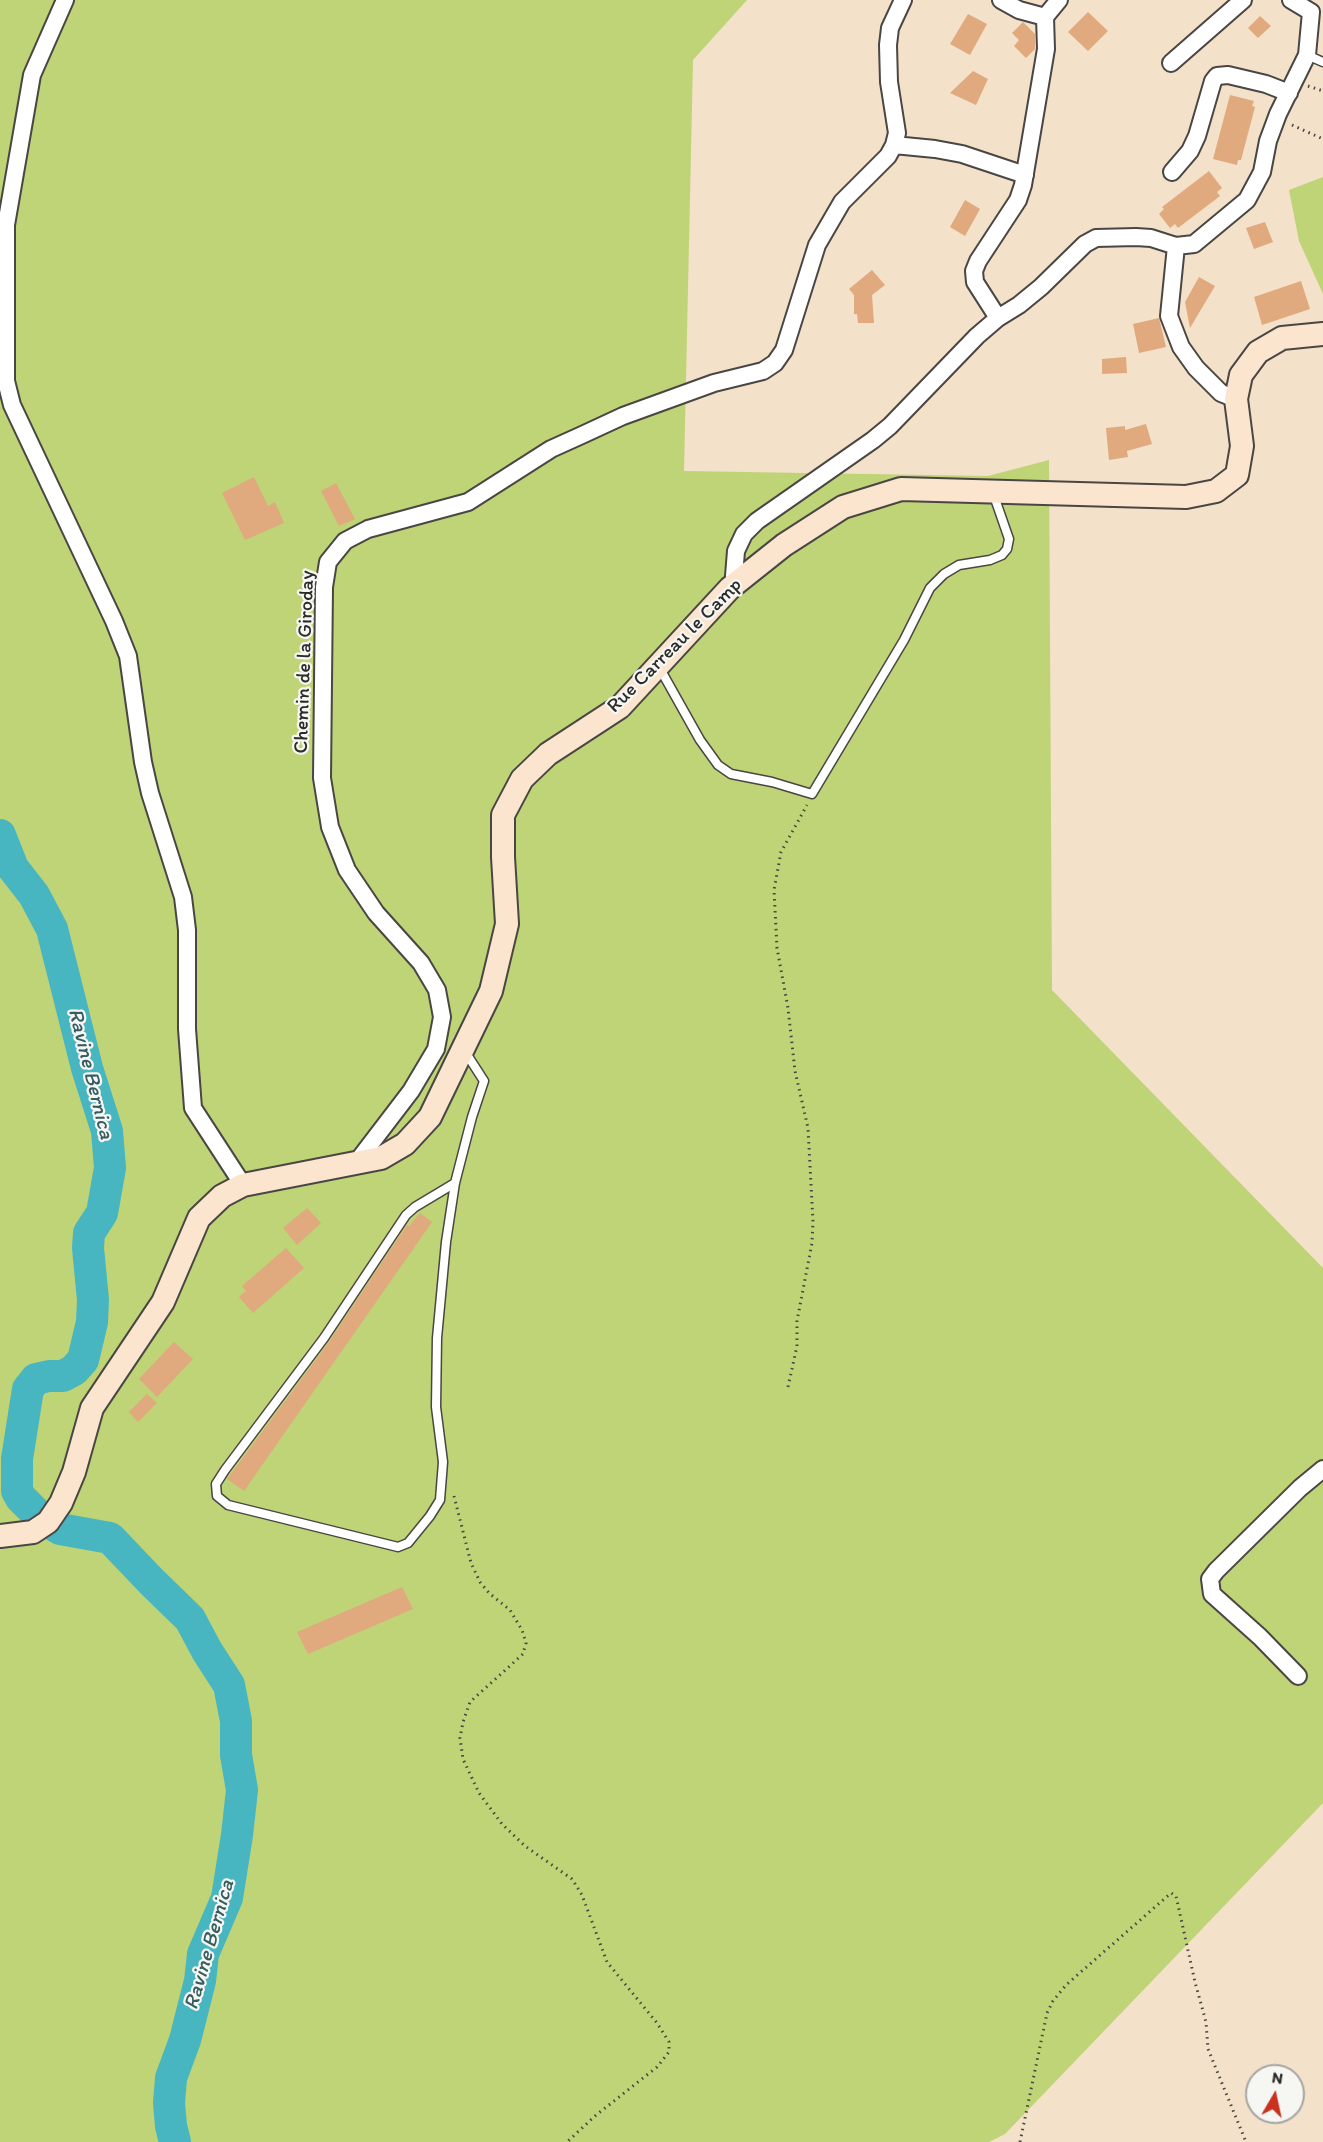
<!DOCTYPE html>
<html>
<head>
<meta charset="utf-8">
<style>
  body { margin:0 }
  #map { position:relative; width:1323px; height:2142px; overflow:hidden; background:#f4e1c9; font-family:Itim,sans-serif }
  canvas { display:block }
  .north { position:absolute; left:1245px; top:2064px; width:60px; height:60px; box-sizing:border-box; background:#f6f6f2; border:2px solid #a5a5a2; border-radius:50%; rotate:9deg; font-size:16px; font-weight:700; line-height:24px; text-align:center; color:#2b2b2b }
  .north::after { content:''; display:block; margin:auto; width:21px; height:27px; background:#c8321e; clip-path:polygon(50% 0,100% 100%,50% 72%,0 100%) }
</style>
</head>
<body>
<div id="map">
<canvas width="1323" height="2142"></canvas>
<div class="north">N</div>
</div>
<script>
const context = document.querySelector('canvas').getContext('2d');
context.lineJoin = 'round';
function fill(path, color) {
  context.fillStyle = color;
  context.fill(path, 'evenodd');
}
function toPath(rows) {
  const path = new Path2D();
  for (const r of rows) {
    path.moveTo(r[0], r[1]);
    for (let i = 2; i < r.length; i += 2) path.lineTo(r[i], r[i + 1]);
  }
  return path;
}
function stroke(path, color, width, dash) {
  context.strokeStyle = color;
  context.lineWidth = width;
  context.lineCap = dash ? 'butt' : 'round';
  context.setLineDash(dash || []);
  context.stroke(path);
}
function write(font, color, halo, rows, align = 'center') {
  context.font = font + ' Itim,sans-serif';
  context.lineWidth = 4.5;
  context.setLineDash([]);
  context.textBaseline = 'middle';
  context.strokeStyle = halo;
  context.fillStyle = color;
  for (const [text, x, y, turn = 0] of rows) {
    context.save();
    context.translate(x, y);
    context.rotate((+turn || 0) * Math.PI / 180);
    context.textAlign = isNaN(turn) ? turn : align;
    if (halo) context.strokeText(text, 0, 0);
    context.fillText(text, 0, 0);
    context.restore();
  }
}
fill(toPath([
  [0,0,747,0,693,60,684,471,988,476,1049,460,1052,990,1323,1268,1323,1803,1005,2134,989,2142,0,2142],
  [1323,177,1323,294,1299,241,1289,190]
]), '#bfd377');
stroke(toPath([
  [0,835,13,868,34,895,52,929,87,1068,107,1131,110,1168,102,1213,89,1233,88,1248,93,1300,92,1322,83,1360,74,1370,63,1376,49,1376,36,1379,28,1389,17,1459,17,1491,21,1498,41,1518,60,1529,110,1538,151,1581,190,1619,207,1651,229,1685,236,1721,236,1755,242,1790,237,1835,227,1898,203,1954,200,1981,185,2040,171,2078,169,2103,171,2126,175,2142]
]), '#48b6c1', 32);
fill(toPath([
  [1088,12,1108,31,1088,51,1068,32],
  [968,14,987,24,970,55,950,44],
  [1260,16,1271,26,1258,38,1248,28],
  [1023,22,1035,34,1035,49,1026,58,1014,46,1019,40,1012,33],
  [973,71,988,79,976,105,950,93],
  [1230,95,1254,101,1252,106,1255,107,1241,160,1238,160,1237,165,1213,159],
  [1209,171,1222,188,1217,192,1220,196,1178,228,1175,224,1170,228,1159,214,1164,209,1162,207],
  [965,200,980,209,965,236,950,227],
  [1265,222,1273,242,1254,249,1246,228],
  [872,270,885,285,872,295,874,323,858,323,857,314,854,314,854,295,849,289],
  [1199,277,1215,286,1190,328,1185,302],
  [1301,281,1310,309,1262,325,1254,297],
  [1159,318,1166,347,1139,353,1133,324],
  [1126,357,1127,373,1102,374,1102,359],
  [1146,424,1152,444,1127,451,1128,457,1109,460,1106,428,1125,426,1125,430],
  [254,477,268,506,275,502,284,523,245,540,222,493],
  [336,483,355,519,339,526,321,491],
  [307,1208,321,1223,297,1245,283,1228],
  [420,1213,432,1222,244,1491,227,1479,329,1342,407,1225,409,1226],
  [286,1248,304,1268,253,1313,239,1297,246,1291,242,1286],
  [174,1342,193,1359,157,1397,139,1379],
  [147,1394,157,1403,138,1422,129,1412],
  [402,1587,413,1609,308,1654,297,1632]
]), '#e0aa7e');
const service = toPath([
  [1307,55,1323,62],
  [659,667,700,740,718,765,731,774,772,782,812,794,904,640,930,588,944,574,959,565,990,560,1002,555,1007,549,1009,539,993,493],
  [455,1183,415,1207,406,1215,324,1338,225,1470,216,1484,217,1496,228,1505,398,1547,408,1543,430,1516,440,1500,443,1462,436,1407,437,1338,446,1242,455,1183,472,1117,484,1081,464,1050]
]);
const minor = toPath([
  [65,0,32,75,6,225,6,381,12,405,114,621,128,656,143,762,150,793,183,897,187,930,187,1029,193,1108,243,1185],
  [1001,0,1019,10,1045,17,1059,0],
  [1171,63,1243,0],
  [894,145,935,149,962,154,1025,175],
  [1172,172,1190,151,1197,136,1213,81,1217,76,1228,75,1266,84,1289,93],
  [1176,246,1169,316,1181,347,1196,368,1221,393,1236,399],
  [998,318,975,282,974,271,978,261,1018,200,1023,185,1046,49,1045,17],
  [739,581,734,576,736,551,744,534,757,521,873,440,890,426,977,336,998,318,1019,305,1041,287,1085,244,1096,238,1136,237,1151,238,1176,246,1194,244,1247,200,1262,172,1268,141,1278,114,1307,55,1311,12,1291,0],
  [356,1163,411,1091,436,1049,442,1017,437,990,421,963,376,913,347,870,330,827,322,778,324,587,328,562,345,541,368,529,468,502,551,449,582,435,623,416,714,383,763,371,775,363,784,350,817,245,842,202,888,156,894,145,897,133,889,82,888,45,890,28,903,0],
  [1298,1676,1260,1637,1212,1594,1210,1579,1216,1571,1300,1488,1323,1469]
]);
const secondary = toPath([
  [0,1536,33,1532,48,1522,61,1503,74,1472,92,1408,163,1302,199,1218,222,1196,243,1185,381,1158,405,1144,430,1117,491,991,507,924,503,857,503,815,522,779,548,754,620,707,730,588,784,545,843,507,901,489,1186,497,1216,491,1237,475,1242,446,1236,399,1241,375,1258,352,1282,338,1323,334]
]);
stroke(service, '#494643', 11);
stroke(minor, '#494643', 20);
stroke(secondary, '#494643', 26);
stroke(toPath([
  [1308,86,1323,91],
  [1292,125,1323,139],
  [788,1387,797,1346,797,1321,812,1243,813,1222,808,1128,795,1071,788,1008,777,948,774,890,781,852,807,805],
  [454,1496,471,1563,480,1582,489,1593,510,1610,522,1630,526,1643,523,1654,470,1702,463,1722,460,1738,463,1759,479,1793,502,1824,525,1846,572,1879,582,1895,607,1962,657,2023,669,2042,669,2052,657,2067,595,2116,567,2142],
  [1020,2142,1047,2013,1053,2001,1066,1985,1171,1893,1176,1896,1195,1982,1206,2022,1208,2049,1246,2142]
]), '#494643', 3, [1.5, 4.5]);
stroke(service, '#fff', 8);
stroke(minor, '#fff', 16);
stroke(secondary, '#fbe5cf', 22);
write('20px', '#2b2b2b', '#f6f6f2', [
  ["Rue Carreau le Camp",675,646,-45],
  ["Chemin de la Giroday",305,662,-88]
]);
write('italic 21px', '#355c60', '#f6f6f2', [
  ["Ravine Bernica",90,1074,76],
  ["Ravine Bernica",210,1945,-74]
]);
</script>
</body>
</html>
